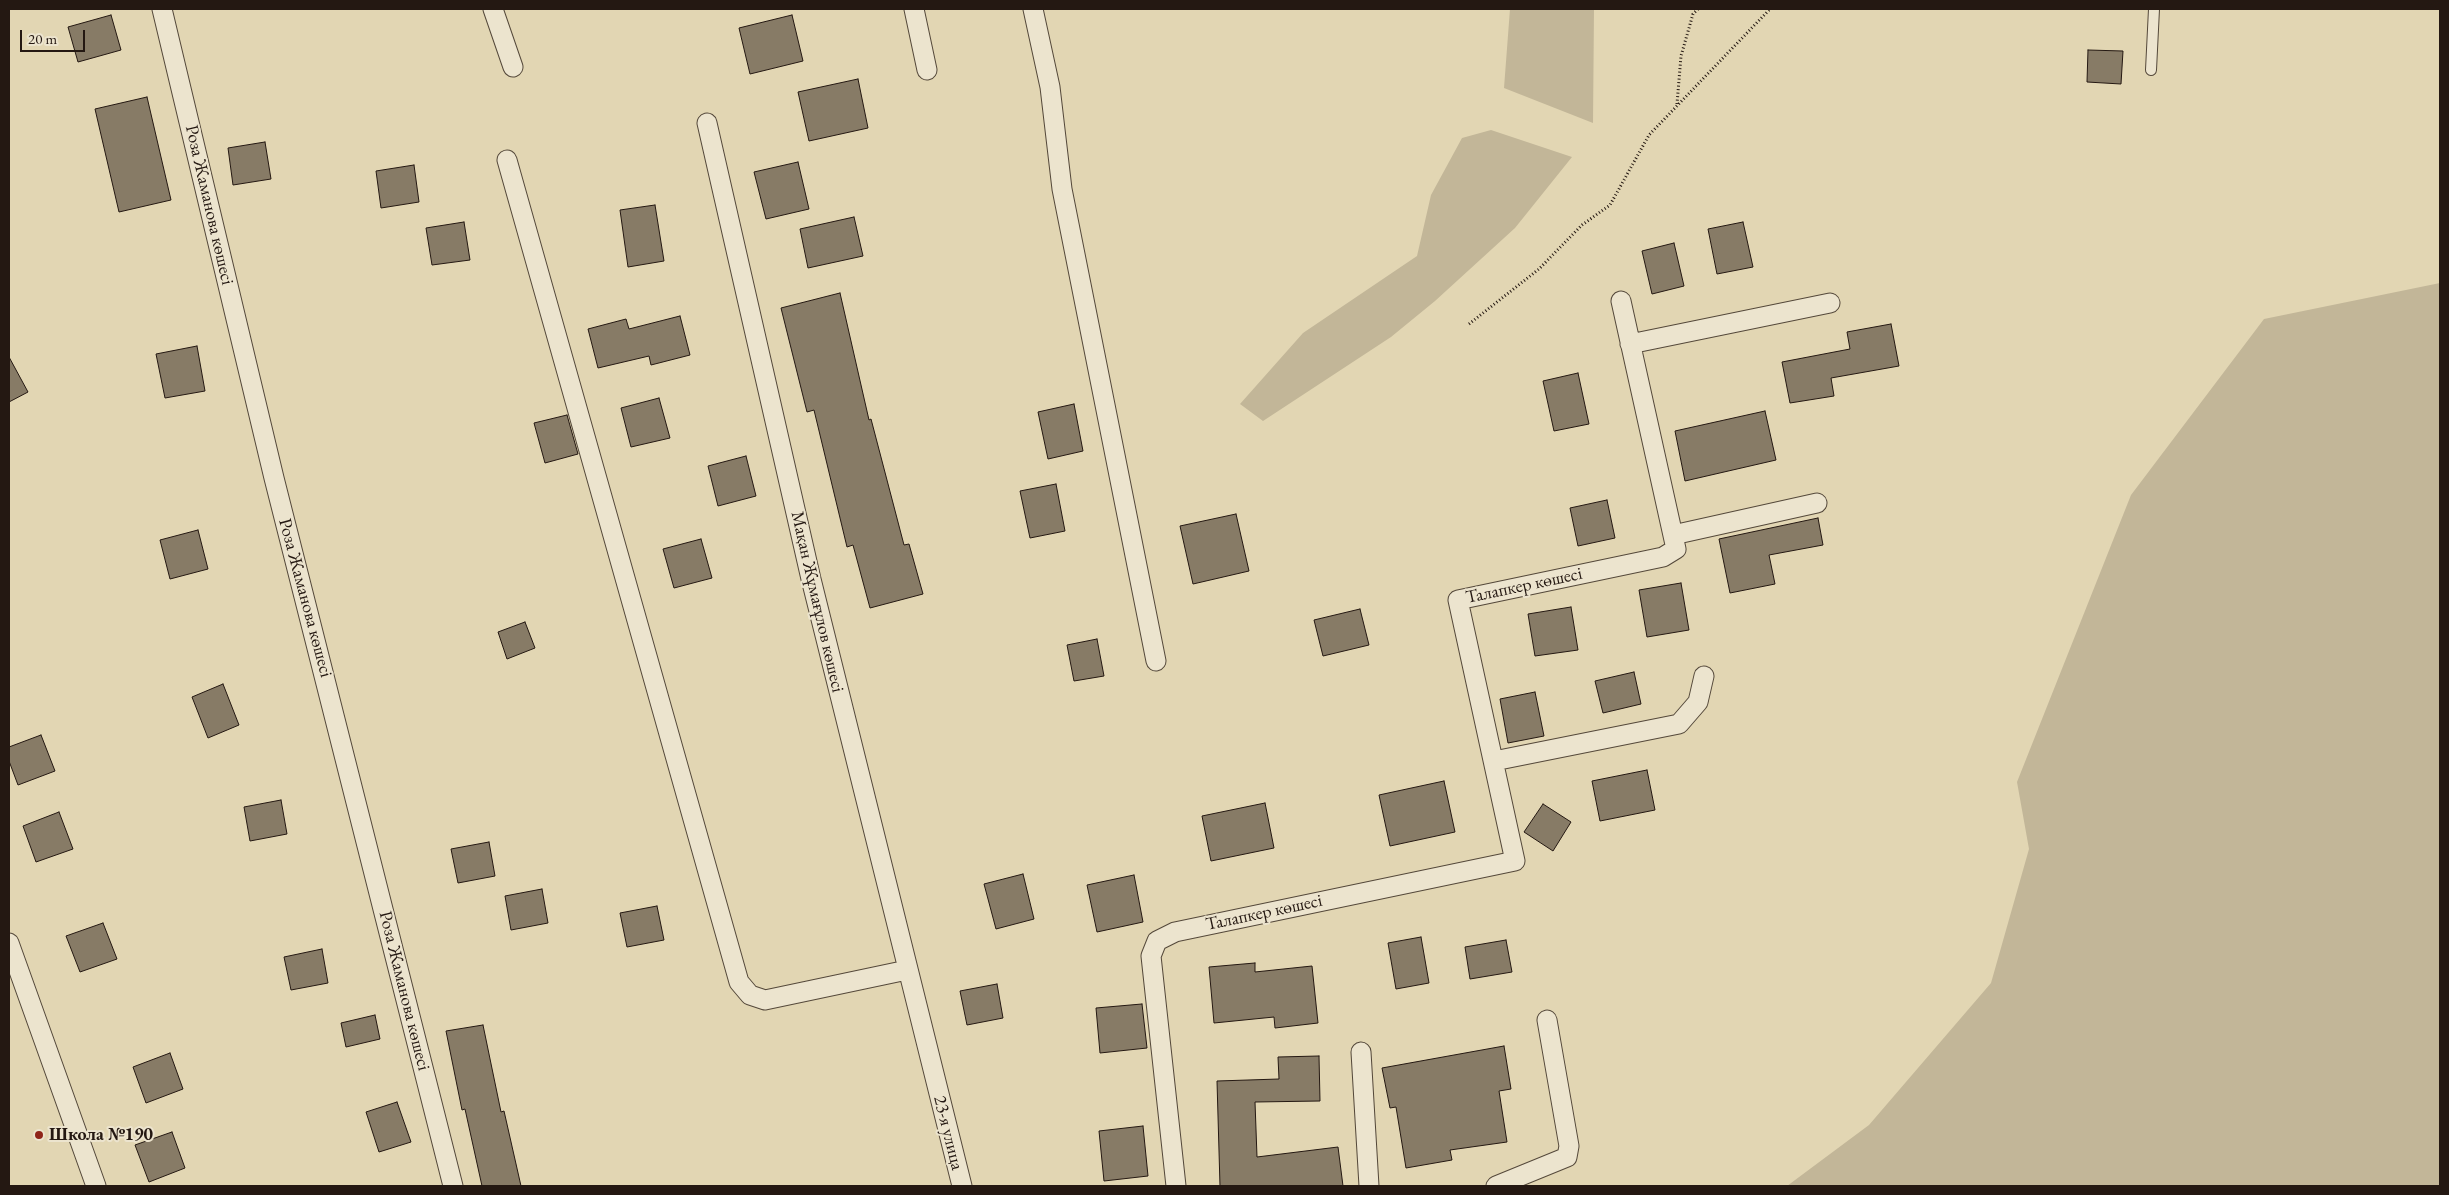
<!DOCTYPE html>
<html>
<head>
<meta charset="utf-8">
<style>
  body { margin:0 }
  #map { position:relative; width:2449px; height:1195px; overflow:hidden; background:#e2d6b3; font-family:"EB Garamond",serif }
  canvas { display:block }
  .frame { position:absolute; inset:0; border:10px solid #241812; pointer-events:none }
  .scale { position:absolute; left:20px; top:30px; width:65px; height:22px; box-sizing:border-box; border:2px solid #241812; border-top:0; padding-left:6px; font-size:15px; line-height:18px; white-space:nowrap; color:#241812; -webkit-text-stroke:4px #ece4ce; paint-order:stroke }
</style>
</head>
<body>
<div id="map">
<canvas width="2449" height="1195"></canvas>
<div class="frame"></div>
<div class="scale">20 m</div>
</div>
<script>
const context = document.querySelector('canvas').getContext('2d');
context.lineJoin = 'round';
function fill(path, color) {
  context.fillStyle = color;
  context.fill(path, 'evenodd');
}
function toPath(rows) {
  const path = new Path2D();
  for (const r of rows) {
    path.moveTo(r[0], r[1]);
    for (let i = 2; i < r.length; i += 2) path.lineTo(r[i], r[i + 1]);
  }
  return path;
}
function stroke(path, color, width, dash) {
  context.strokeStyle = color;
  context.lineWidth = width;
  context.lineCap = dash ? 'butt' : 'round';
  context.setLineDash(dash || []);
  context.stroke(path);
}
function write(font, color, halo, rows, align = 'center') {
  context.font = font + ' "EB Garamond",serif';
  context.lineWidth = 4;
  context.setLineDash([]);
  context.textBaseline = 'middle';
  context.strokeStyle = halo;
  context.fillStyle = color;
  for (const [text, x, y, turn = 0] of rows) {
    context.save();
    context.translate(x, y);
    context.rotate((+turn || 0) * Math.PI / 180);
    context.textAlign = isNaN(turn) ? turn : align;
    if (halo) context.strokeText(text, 0, 0);
    context.fillText(text, 0, 0);
    context.restore();
  }
}
fill(toPath([
  [1510,9,1594,9,1593,123,1504,88],
  [1491,130,1572,157,1515,228,1435,301,1391,337,1263,421,1240,404,1303,333,1417,256,1431,195,1462,138],
  [2440,283,2440,1186,1787,1186,1869,1125,1991,983,2029,849,2017,782,2131,495,2264,319]
]), '#c2b698');
const building = toPath([
  [111,15,121,50,78,62,68,27,111,15],
  [792,15,803,61,750,74,739,28,792,15],
  [2088,50,2123,51,2121,84,2087,82,2088,50],
  [858,79,868,128,809,141,798,92,858,79],
  [147,97,171,200,119,212,95,109,147,97],
  [265,142,271,179,233,185,228,148,265,142],
  [798,162,809,209,766,219,754,172,798,162],
  [414,165,419,202,381,208,376,171,414,165],
  [655,205,664,261,628,267,620,210,655,205],
  [854,217,863,256,808,268,800,229,854,217],
  [464,222,470,260,432,265,426,228,464,222],
  [1743,222,1753,267,1717,274,1708,229,1743,222],
  [1674,243,1684,286,1652,294,1642,251,1674,243],
  [840,293,869,420,871,419,904,545,909,544,923,594,870,608,853,545,847,547,814,410,807,412,781,308,840,293],
  [680,316,690,355,651,365,649,356,598,368,588,329,626,319,629,329,680,316],
  [1891,324,1899,366,1831,378,1834,396,1790,403,1782,362,1850,349,1847,332,1891,324],
  [197,346,205,391,165,398,156,354,197,346],
  [9,357,28,392,9,402,9,357],
  [1578,373,1589,424,1554,431,1543,381,1578,373],
  [659,398,670,438,631,447,621,408,659,398],
  [1074,404,1083,451,1048,459,1038,412,1074,404],
  [1765,411,1776,460,1685,481,1675,431,1765,411],
  [567,415,578,454,545,463,534,423,567,415],
  [746,456,756,496,718,506,708,466,746,456],
  [1056,484,1065,531,1030,538,1020,491,1056,484],
  [1607,500,1615,538,1578,546,1570,508,1607,500],
  [1236,514,1249,571,1193,584,1180,526,1236,514],
  [1818,518,1823,545,1769,555,1775,584,1730,593,1719,539,1818,518],
  [198,530,208,569,170,579,160,540,198,530],
  [701,539,712,578,674,588,663,549,701,539],
  [1681,583,1689,630,1647,637,1639,590,1681,583],
  [1571,607,1578,650,1535,656,1528,614,1571,607],
  [1360,609,1369,645,1323,656,1314,620,1360,609],
  [525,622,535,648,507,659,498,632,525,622],
  [1097,639,1104,676,1074,681,1067,645,1097,639],
  [1634,672,1641,704,1603,713,1595,681,1634,672],
  [223,684,239,725,208,738,192,697,223,684],
  [1535,692,1544,736,1508,743,1500,699,1535,692],
  [41,735,55,771,18,785,9,761,9,747,41,735],
  [1647,770,1655,810,1600,821,1592,781,1647,770],
  [1444,781,1455,832,1390,846,1379,795,1444,781],
  [281,800,287,834,250,841,244,807,281,800],
  [1265,803,1274,848,1211,861,1202,816,1265,803],
  [1543,804,1571,822,1553,851,1524,832,1543,804],
  [59,812,73,849,36,862,23,826,59,812],
  [489,842,495,876,458,883,451,849,489,842],
  [1023,874,1034,919,996,929,984,884,1023,874],
  [1134,875,1143,922,1097,932,1087,885,1134,875],
  [542,889,548,923,511,930,505,896,542,889],
  [657,906,664,940,627,947,620,913,657,906],
  [103,923,117,959,80,972,66,936,103,923],
  [1421,937,1429,983,1396,989,1388,943,1421,937],
  [1506,940,1512,972,1470,979,1465,947,1506,940],
  [322,949,328,983,291,990,284,957,322,949],
  [1255,963,1255,972,1312,966,1318,1023,1275,1028,1274,1017,1214,1023,1209,967,1255,963],
  [997,984,1003,1018,967,1025,960,991,997,984],
  [1142,1004,1147,1048,1100,1053,1096,1008,1142,1004],
  [375,1015,380,1039,346,1047,341,1023,375,1015],
  [483,1025,501,1112,504,1111,521,1186,482,1186,465,1109,462,1110,446,1031,483,1025],
  [1504,1046,1511,1089,1499,1091,1507,1142,1450,1150,1452,1160,1406,1168,1396,1107,1390,1108,1382,1068,1504,1046],
  [170,1053,183,1089,146,1103,133,1067,170,1053],
  [1319,1056,1320,1101,1255,1102,1257,1157,1338,1147,1343,1186,1220,1186,1217,1081,1279,1079,1278,1057,1319,1056],
  [397,1102,411,1142,379,1152,366,1112,397,1102],
  [1143,1126,1148,1176,1104,1181,1099,1131,1143,1126],
  [172,1132,185,1168,149,1182,135,1145,172,1132]
]);
fill(building, '#877b66');
stroke(building, '#241812', 1);
const lane = toPath([
  [2151,70,2154,9]
]);
const street = toPath([
  [162,9,274,478,453,1186],
  [493,9,513,67],
  [914,9,927,70],
  [1033,9,1050,87,1062,189,1156,661],
  [707,123,811,579,962,1186],
  [507,160,739,982,750,995,765,1000,907,970],
  [1630,344,1830,303],
  [1673,535,1817,503],
  [1494,761,1679,724,1698,702,1704,676],
  [9,943,96,1186],
  [1361,1052,1369,1186],
  [1176,1186,1151,956,1157,941,1175,932,1515,861,1458,600,1663,557,1676,549,1621,301],
  [1496,1186,1567,1157,1569,1146,1547,1020]
]);
stroke(lane, '#54483a', 12);
stroke(street, '#54483a', 21);
stroke(toPath([
  [1677,104,1681,56,1693,14,1698,9],
  [1469,324,1539,269,1582,225,1610,205,1649,135,1770,9]
]), '#241812', 3, [1, 2.5]);
stroke(lane, '#ece4ce', 10);
stroke(street, '#ece4ce', 19);
for (const [x, y, r, color] of [
  [39,1135,5,"#8f2418"]
]) {
  const dot = new Path2D();
  dot.arc(x, y, r, 0, 2 * Math.PI);
  context.fillStyle = color;
  context.fill(dot);
  stroke(dot, '#ece4ce', 2);
}
write('18px', '#241812', '#ece4ce', [
  ["Роза Жаманова көшесі",209,205,77],
  ["Талапкер көшесі",1524,586,-12],
  ["Роза Жаманова көшесі",305,598,75],
  ["Мақан Жұмағұлов көшесі",817,602,77],
  ["Талапкер көшесі",1264,913,-12],
  ["Роза Жаманова көшесі",404,991,76],
  ["23-я улица",948,1133,76]
]);
write('bold 18px', '#241812', '#ece4ce', [
  ["Школа №190",49,1135]
], 'left');
</script>
</body>
</html>
